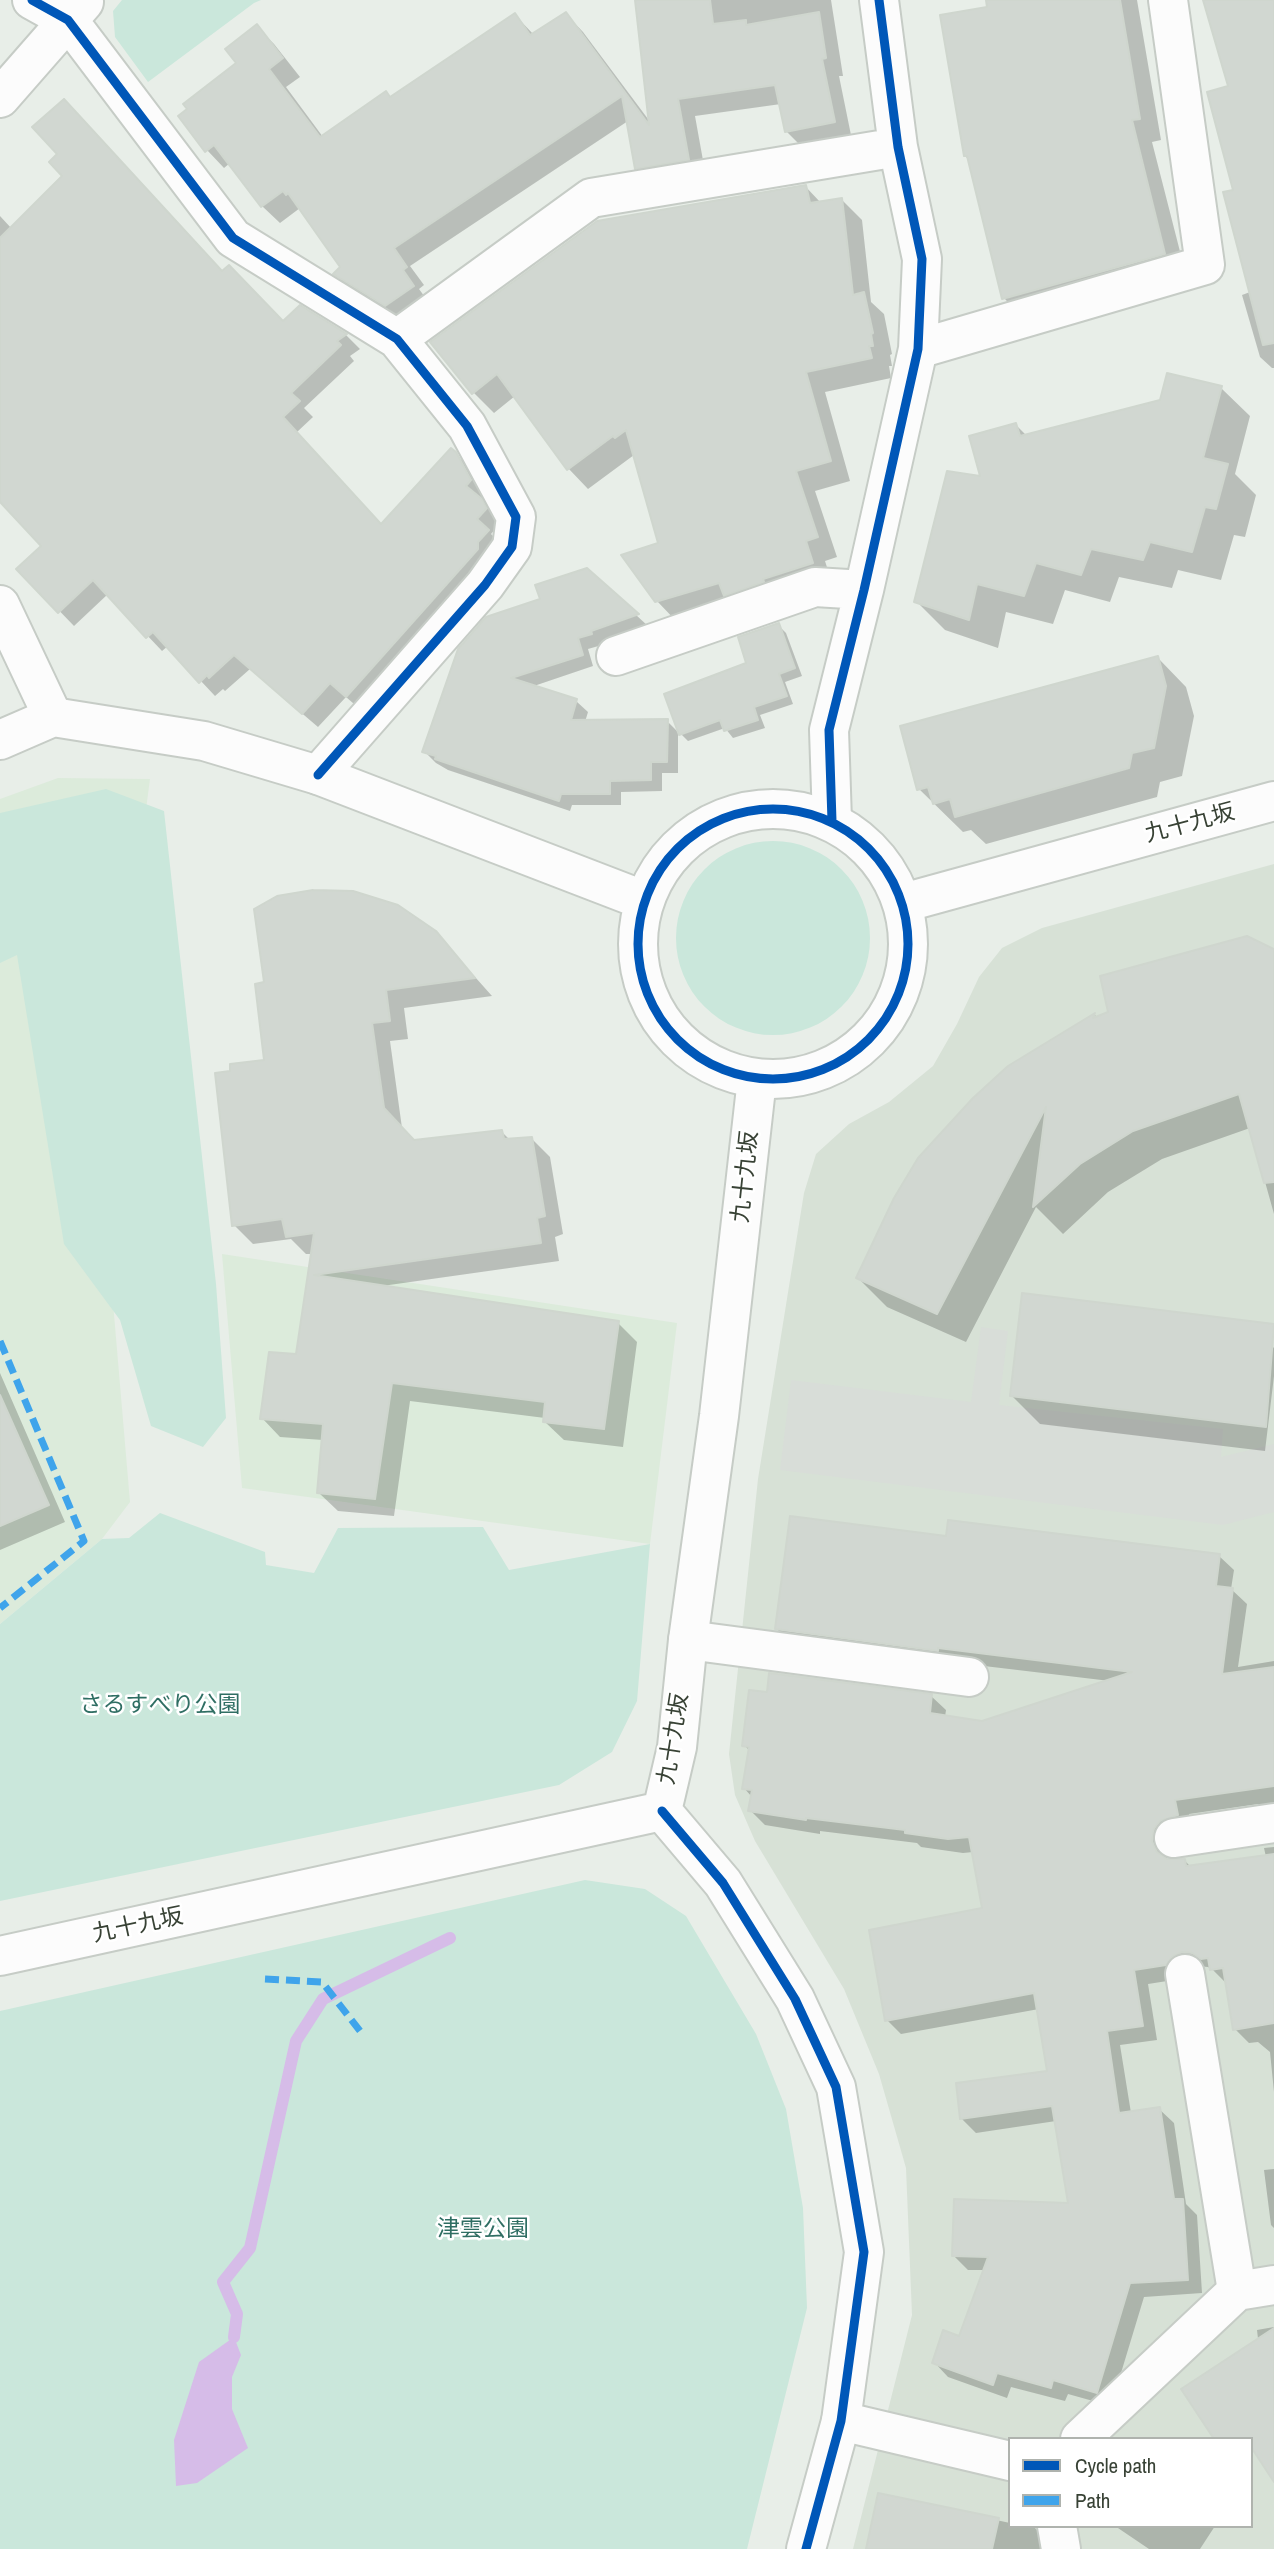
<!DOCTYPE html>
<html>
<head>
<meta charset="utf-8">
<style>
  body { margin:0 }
  #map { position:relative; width:1274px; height:2549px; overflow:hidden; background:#e8eee8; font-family:"Archivo Narrow",sans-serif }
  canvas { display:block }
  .legend { position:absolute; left:1008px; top:2437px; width:245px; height:91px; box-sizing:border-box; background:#fff; border:2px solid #afb3ae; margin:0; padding:9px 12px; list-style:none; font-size:21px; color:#384235 }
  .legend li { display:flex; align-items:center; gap:14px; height:35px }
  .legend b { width:35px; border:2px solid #afb3ae }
</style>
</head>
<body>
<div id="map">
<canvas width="1274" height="2549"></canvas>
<ul class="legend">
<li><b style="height:9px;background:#0057b8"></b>Cycle path</li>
<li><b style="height:9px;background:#3fa4eb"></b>Path</li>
</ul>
</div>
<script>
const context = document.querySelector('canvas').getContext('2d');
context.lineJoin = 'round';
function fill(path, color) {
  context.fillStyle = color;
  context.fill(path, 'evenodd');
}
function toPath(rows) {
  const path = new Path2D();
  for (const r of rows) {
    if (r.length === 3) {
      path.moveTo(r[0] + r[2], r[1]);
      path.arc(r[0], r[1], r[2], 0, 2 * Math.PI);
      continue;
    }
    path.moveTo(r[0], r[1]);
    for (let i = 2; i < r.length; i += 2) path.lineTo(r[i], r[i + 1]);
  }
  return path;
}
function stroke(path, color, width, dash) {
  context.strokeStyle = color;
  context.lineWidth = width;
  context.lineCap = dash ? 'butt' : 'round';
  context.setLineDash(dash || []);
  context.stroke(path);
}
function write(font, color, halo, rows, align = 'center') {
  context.font = font + ' "Archivo Narrow","Noto Sans JP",sans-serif';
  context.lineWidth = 5;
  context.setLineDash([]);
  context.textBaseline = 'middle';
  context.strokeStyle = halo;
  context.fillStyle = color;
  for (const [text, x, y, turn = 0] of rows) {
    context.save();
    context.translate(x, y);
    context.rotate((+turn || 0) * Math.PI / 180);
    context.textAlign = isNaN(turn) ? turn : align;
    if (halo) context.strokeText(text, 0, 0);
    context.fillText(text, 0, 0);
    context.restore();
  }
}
fill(toPath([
  [1274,864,1274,2549,853,2549,912,2315,906,2168,879,2074,844,1989,755,1841,735,1795,729,1754,758,1479,804,1193,816,1154,849,1124,889,1102,933,1066,957,1024,979,977,1002,948,1042,928],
  [1010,2439,1251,2439,1251,2526,1010,2526]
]), '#d7e1d6');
fill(toPath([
  [58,778,150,779,130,931,86,986,130,1502,102,1539,0,1624,0,799],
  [222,1254,677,1323,650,1544,242,1488]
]), '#dcebdb');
fill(toPath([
  [122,0,261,0,254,3,148,82,115,37,113,11],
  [106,789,164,811,216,1284,226,1418,203,1447,151,1426,120,1320,64,1244,17,955,0,963,0,813],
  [773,938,97],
  [160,1513,265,1552,266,1565,314,1573,338,1528,483,1527,509,1570,650,1544,637,1701,612,1752,559,1785,0,1901,0,1624,102,1539,129,1538],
  [585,1880,645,1889,686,1916,756,2034,786,2109,803,2208,807,2308,747,2549,0,2549,0,2011]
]), '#cae7db');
fill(toPath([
  [981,1327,1008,1331,999,1405,1223,1429,1221,1457,1274,1444,1274,1512,1223,1525,780,1470,791,1380,971,1402]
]), '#d8ddd8');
fill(toPath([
  [234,2337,241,2355,232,2377,232,2409,248,2448,197,2483,176,2486,174,2440,199,2362]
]), '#d6bce8');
fill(toPath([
  [637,0,831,0,843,76,839,76,852,140,804,149,787,132,781,104,695,116,706,177,654,185,636,168,628,121,410,266,424,285,419,289,430,304,404,323,352,291,335,274,342,267,300,208,280,223,262,206,230,163,224,168,207,150,238,63,257,27,274,44,300,77,286,87,323,137,391,98,515,15,534,35,566,14,583,32,651,123],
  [987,0,1137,0,1161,140,1152,142,1186,275,1025,320,1004,298,969,160,965,156,989,9],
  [1205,0,1274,0,1274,368,1272,368,1260,357,1242,295,1250,292,1236,191,1230,87],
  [805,186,821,203,842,200,862,220,871,302,884,314,892,354,890,355,892,366,889,366,891,378,825,392,850,481,815,491,837,557,825,561,832,583,677,622,657,601,660,544,634,455,588,489,568,468,515,396,494,413,474,393,433,342],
  [0,216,12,229,223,273,284,323,300,307,346,335,360,349,350,356,354,361,304,408,313,417,297,432,381,526,451,450,471,469,485,496,481,501,496,516,500,524,491,534,503,546,361,710,346,697,318,727,250,669,225,691,223,689,215,696,168,646,162,651,108,594,74,626,19,569,44,546,0,499],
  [1221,388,1250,416,1235,474,1256,495,1245,537,1234,535,1221,580,1178,570,1172,588,1119,577,1110,602,1065,590,1053,624,1006,612,998,648,945,630,916,601,982,478,1016,425,1027,436],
  [587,570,648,626,601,642,602,645,588,649,593,666,531,687,576,701,588,712,585,722,667,721,678,732,678,773,662,773,662,791,621,792,621,805,572,805,570,811,448,770,436,763,424,751,543,601],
  [778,625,786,633,802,676,785,682,793,704,760,715,765,728,733,738,725,728,688,741,681,734,749,664],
  [1158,658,1186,687,1194,716,1182,776,1160,782,1157,797,986,844,971,830,963,832,919,789],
  [435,932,492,996,404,1008,408,1039,390,1041,402,1128,415,1141,501,1131,510,1140,531,1138,550,1157,563,1234,555,1237,559,1261,382,1286,618,1323,637,1342,623,1447,564,1440,545,1422,545,1418,410,1401,394,1516,338,1511,319,1493,323,1440,280,1437,262,1418,298,1356,312,1254,306,1254,291,1239,253,1244,234,1225,232,1073,266,1061],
  [1274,950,1274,1214,1250,1128,1162,1159,1108,1192,1063,1234,1036,1207,966,1342,887,1307,858,1278,1009,1067,1095,1015,1097,1018],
  [1248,1322,1274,1348,1274,1376,1265,1451,1040,1424,1011,1395],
  [0,1373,65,1522,0,1550],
  [948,1538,1219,1556,1234,1570,1231,1589,1247,1604,1238,1667,1274,1661,1274,1817,1258,1804,1189,1814,1191,1830,1168,1844,1166,1856,1168,1860,1184,1860,1191,1867,1266,1857,1264,1848,1274,1847,1274,2092,1270,2052,1258,2042,1249,2043,1235,2029,1226,1983,1213,1970,1208,1967,1196,1966,1180,1979,1148,1984,1157,2040,1120,2045,1131,2113,1159,2109,1174,2123,1186,2204,1197,2215,1202,2293,1144,2297,1111,2406,1068,2394,1065,2401,1011,2387,1007,2398,948,2377,934,2362,961,2338,985,2270,968,2270,953,2255,1070,2205,1056,2121,976,2133,962,2119,1049,2072,1039,2009,901,2034,887,2020,984,1910,973,1852,963,1853,921,1847,917,1843,820,1831,820,1834,765,1825,750,1810,752,1797,744,1788,750,1751,744,1745,768,1694,931,1696,946,1710,945,1717,982,1722,1110,1681,791,1643,777,1629],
  [1274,2169,1274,2228,1271,2225,1264,2170],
  [1274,2327,1274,2477,1257,2330],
  [880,2495,1010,2523,1010,2526,1035,2528,1046,2540,1048,2549,868,2549],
  [1115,2526,1215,2526,1200,2549,1149,2549]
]), '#0003');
stroke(toPath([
  [234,2337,237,2314,223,2282,250,2248,296,2041,323,1999,450,1938]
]), '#d6bce8', 12);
const building = toPath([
  [635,0,710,0,713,24,746,20,746,25,819,12,826,58,822,59,835,122,785,132,775,85,678,99,689,160,635,169,622,96,394,248,407,267,403,270,414,286,385,306,333,274,340,267,288,193,286,195,283,191,261,207,214,145,205,152,178,116,187,109,183,104,236,63,225,49,257,24,283,58,269,69,320,137,386,91,390,97,515,13,530,35,566,12,649,125,635,0],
  [986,0,1120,0,1140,119,1132,120,1165,254,1002,299,967,156,964,156,940,15,987,7,986,0],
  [1203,0,1274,0,1274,343,1263,345,1223,192,1233,190,1207,92,1228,86,1203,0],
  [64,99,222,271,229,265,283,321,300,305,347,334,337,341,341,345,291,393,300,401,283,417,381,524,451,448,456,452,471,480,466,486,482,499,487,508,477,519,489,530,478,542,478,549,346,697,330,683,302,714,234,655,209,678,207,675,199,683,153,632,146,638,93,580,58,613,16,569,41,546,0,502,0,238,62,176,49,162,57,154,32,127,64,99],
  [806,185,810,203,842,198,853,295,864,292,873,333,871,334,873,346,869,346,872,358,806,372,831,461,796,471,818,537,806,541,813,563,763,579,764,582,724,596,719,583,655,602,621,555,658,543,626,430,615,438,613,436,567,470,497,374,472,394,430,342,597,221,806,185],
  [1167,373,1222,386,1203,458,1228,464,1216,509,1205,507,1192,552,1150,542,1143,560,1091,549,1081,575,1036,563,1024,596,977,584,969,620,914,602,947,471,980,476,969,436,1016,423,1020,436,1160,400,1167,373],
  [587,568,639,614,591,631,592,634,578,638,583,655,511,678,577,699,571,720,668,719,667,762,651,762,651,780,610,781,610,794,561,794,559,801,435,759,436,756,422,752,458,649,486,617,540,599,535,585,587,568],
  [779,623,795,668,779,674,787,696,754,707,758,720,724,731,720,720,679,735,664,694,746,663,738,637,779,623],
  [1158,656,1166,686,1154,748,1132,753,1129,768,955,817,950,799,933,804,928,787,917,790,900,726,1158,656],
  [313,890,353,891,398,905,436,931,475,978,386,990,390,1021,372,1023,384,1108,414,1140,502,1130,504,1139,532,1137,545,1216,537,1218,541,1243,314,1275,619,1321,604,1429,543,1422,545,1402,392,1383,375,1499,317,1493,323,1424,260,1419,269,1352,296,1354,314,1233,286,1237,282,1219,232,1226,215,1073,230,1071,230,1064,264,1060,255,984,264,982,254,909,277,896,313,890],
  [1247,936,1274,949,1274,1182,1264,1183,1239,1094,1133,1131,1080,1164,1033,1207,1046,1107,937,1314,856,1278,894,1198,918,1158,973,1098,1008,1066,1095,1013,1093,1018,1108,1012,1100,976,1247,936],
  [1022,1293,1274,1324,1266,1427,1010,1396,1022,1293],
  [0,1395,49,1505,0,1526,0,1395],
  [790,1516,946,1536,948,1520,1220,1554,1216,1586,1233,1588,1222,1674,1274,1667,1274,1786,1175,1800,1178,1815,1160,1821,1154,1829,1152,1841,1157,1852,1167,1859,1185,1859,1186,1866,1274,1854,1274,2023,1233,2030,1223,1968,1210,1970,1208,1958,1201,1959,1192,1953,1182,1952,1172,1957,1166,1965,1134,1970,1143,2026,1107,2031,1119,2113,1160,2107,1174,2199,1183,2199,1188,2280,1130,2283,1097,2393,1053,2380,1051,2388,997,2373,993,2385,932,2363,943,2330,959,2336,988,2257,952,2256,954,2199,1068,2203,1052,2106,960,2119,956,2083,1047,2071,1034,1993,885,2021,869,1930,982,1908,969,1837,948,1839,905,1833,905,1830,806,1818,806,1820,748,1811,752,1790,742,1789,749,1747,742,1746,749,1690,767,1692,769,1673,932,1694,930,1713,982,1721,1132,1672,938,1648,938,1651,775,1629,790,1516],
  [1274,2328,1274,2482,1251,2447,1251,2439,1214,2439,1181,2389,1274,2328],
  [878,2493,999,2518,992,2549,866,2549,878,2493]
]);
fill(building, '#d1d7d1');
stroke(building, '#cfd6ce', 2);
const minor = toPath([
  [32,0,68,20,233,238,397,339,467,426,516,517,512,547,485,585,318,775],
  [0,98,84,2],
  [397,339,591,198,898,147],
  [918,349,1205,265,1168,0],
  [0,605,53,717],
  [616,656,815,587,864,590],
  [832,821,829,730,864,590,918,349,922,259,898,147,879,0],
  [688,1640,969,1677],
  [1174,1838,1274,1823],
  [1185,1974,1237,2291],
  [841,2421,1010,2461],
  [1080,2439,1237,2291,1274,2285],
  [1057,2526,1061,2549]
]);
const tertiary = toPath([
  [0,740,53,717,204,741,318,775,643,900],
  [773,944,135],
  [903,903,1274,801],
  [662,1811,723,1883,795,1999,836,2087,864,2252,841,2421,806,2549],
  [662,1811,677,1747,688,1640,719,1416,757,1079],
  [0,1956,662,1811]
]);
stroke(minor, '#c6ccc6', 42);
stroke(tertiary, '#c6ccc6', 42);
stroke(minor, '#fcfcfc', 38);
stroke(tertiary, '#fcfcfc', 38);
stroke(toPath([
  [0,1341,84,1541,0,1608],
  [265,1979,322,1982,360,2031]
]), '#3fa4eb', 7, [14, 7]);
stroke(toPath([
  [32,0,68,20,233,238,397,339,467,426,516,517,512,547,485,585,318,775],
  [773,944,135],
  [832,821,829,730,864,590,918,349,922,259,898,147,879,0],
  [662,1811,723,1883,795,1999,836,2087,864,2252,841,2421,806,2549]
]), '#0057b8', 9);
write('23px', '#384235', '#fff', [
  ["九十九坂",1190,824,-15],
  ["九十九坂",746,1177,-84],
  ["九十九坂",674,1739,-81],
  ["九十九坂",138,1926,-12]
]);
write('23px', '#2f6e63', '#fff', [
  ["さるすべり公園",160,1706],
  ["津雲公園",483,2230]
]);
</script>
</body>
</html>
